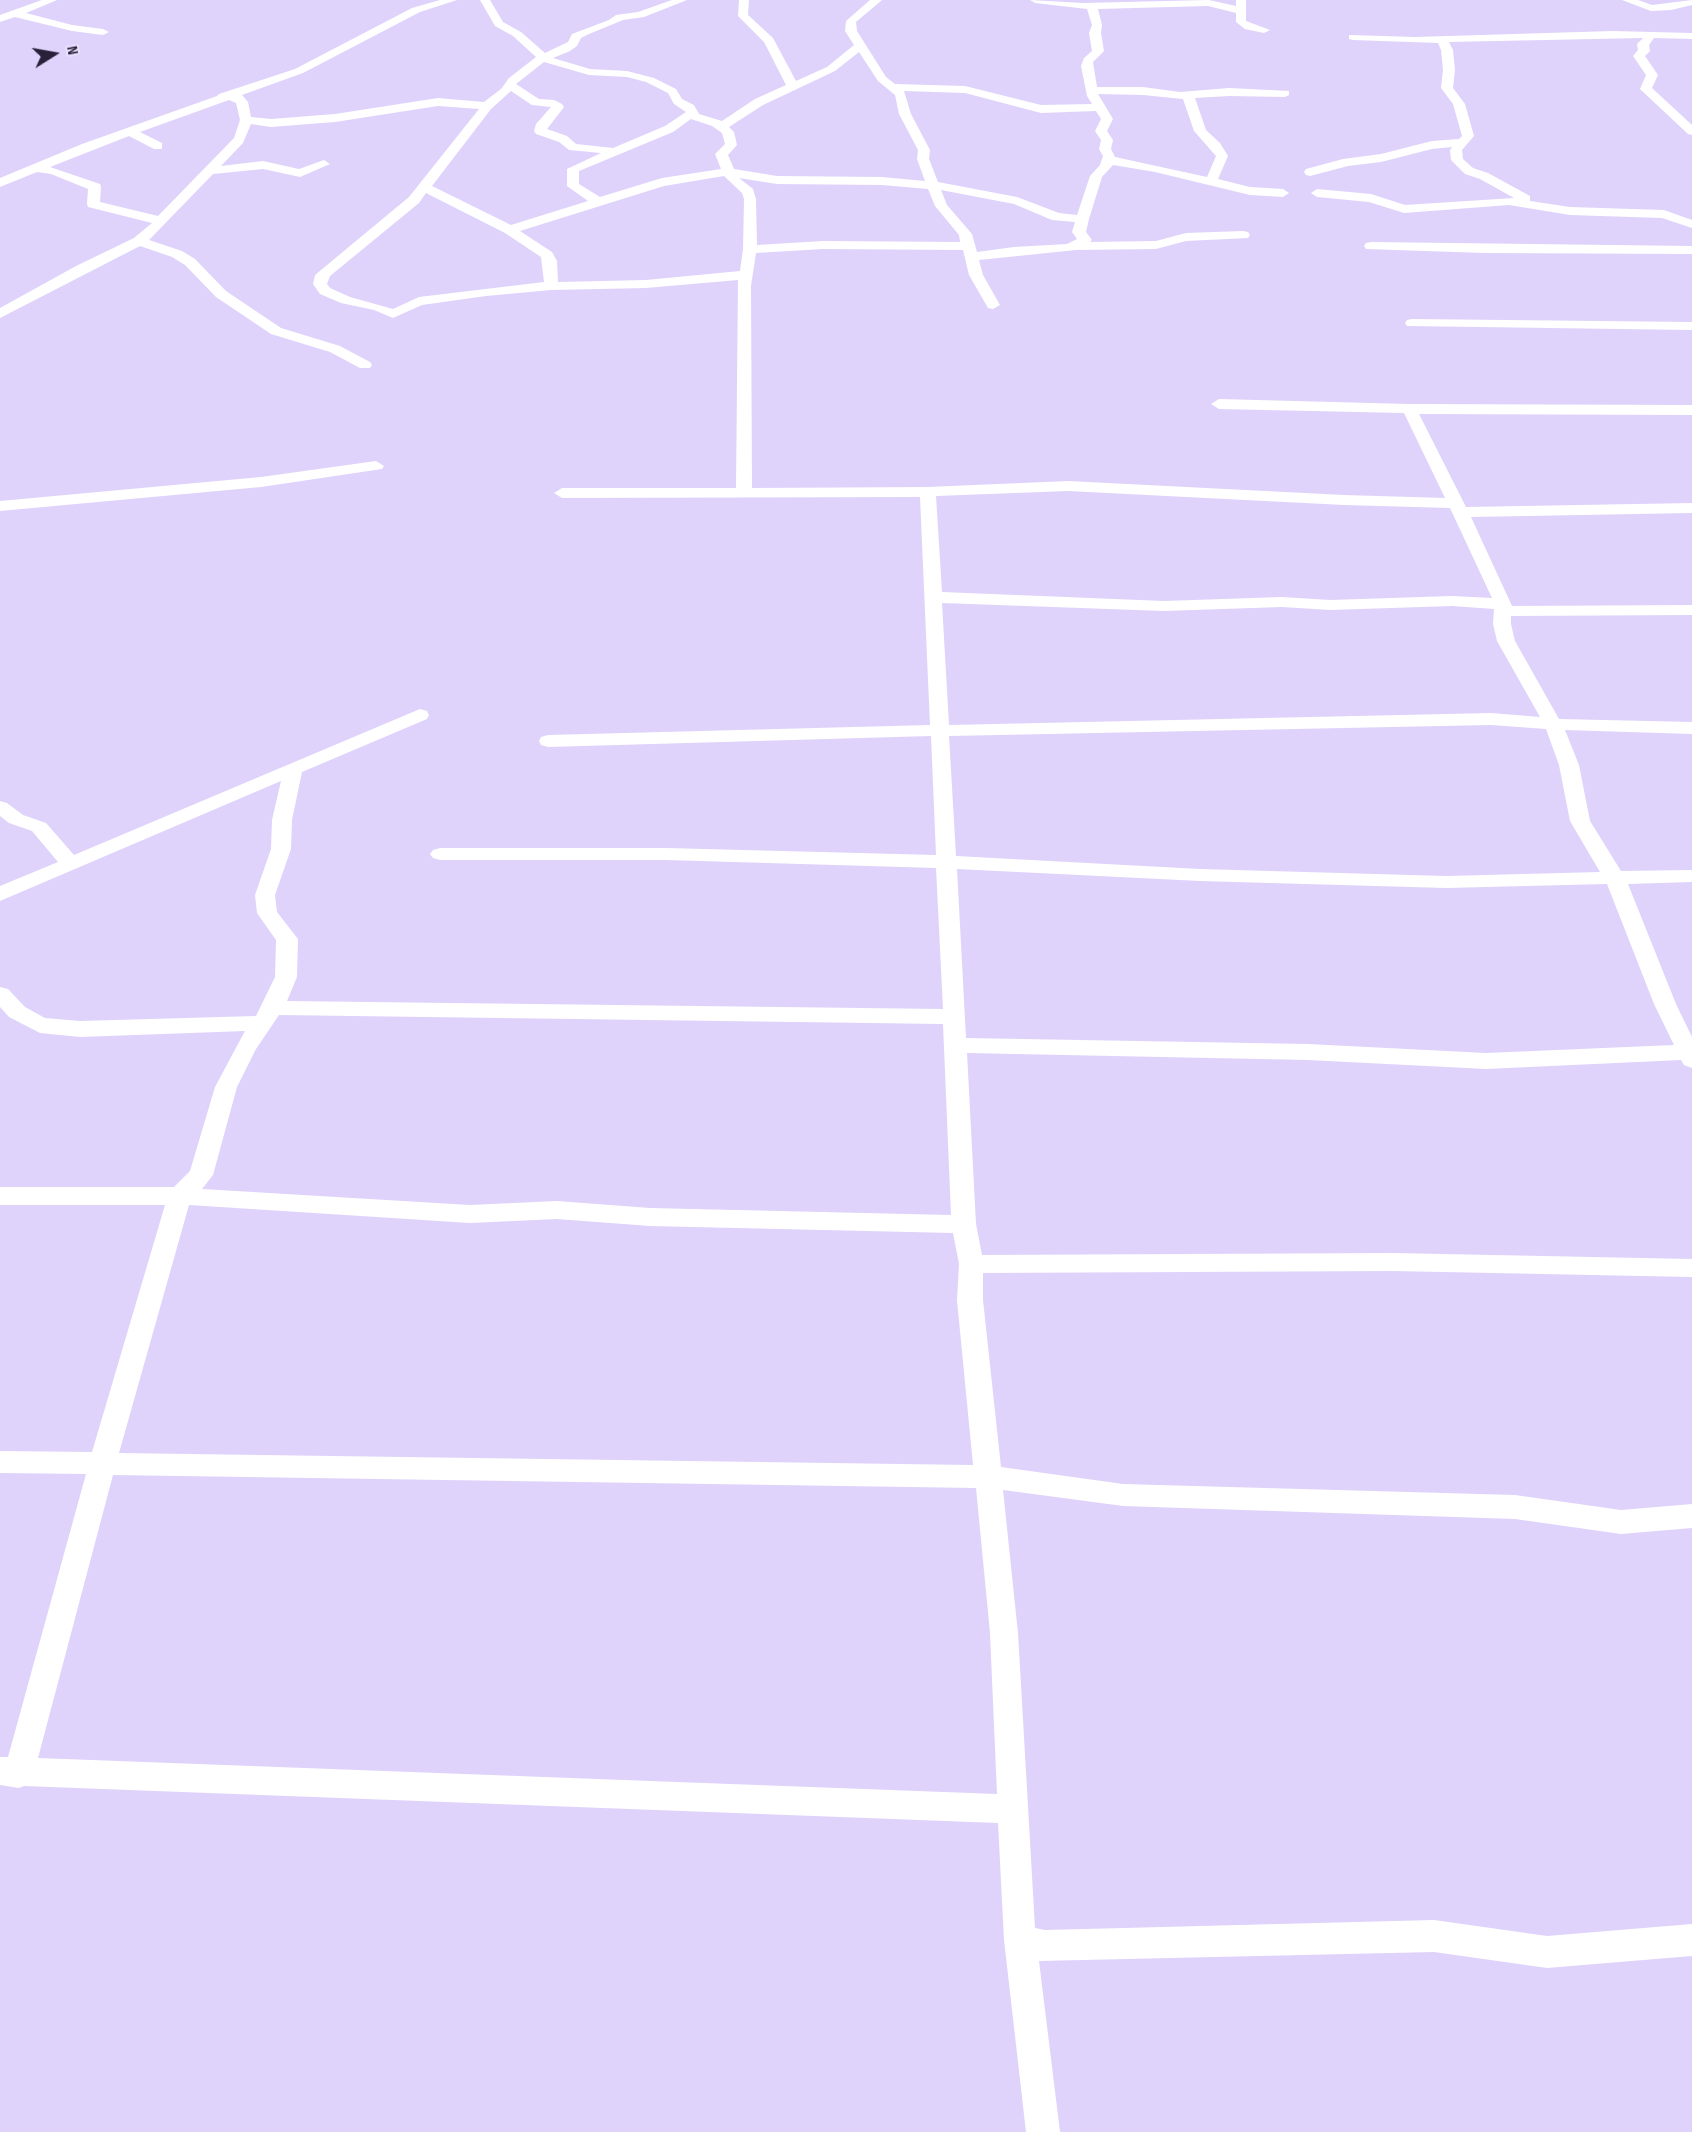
<!DOCTYPE html>
<html>
<head>
<meta charset="utf-8">
<style>
  body { margin:0 }
  #map { position:relative; width:1692px; height:2132px; overflow:hidden; background:#dfd3fc; font-family:"Sofia Sans Condensed",sans-serif }
  canvas { display:block }
  .north { position:absolute; left:24px; top:24px; width:60px; height:60px; -webkit-text-stroke:4px #eae2fe; paint-order:stroke; rotate:79deg; font-size:16px; font-weight:700; line-height:24px; text-align:center; color:#292039 }
  .north::after { content:''; display:block; margin:auto; width:21px; height:27px; background:#292039; clip-path:polygon(50% 0,100% 100%,50% 72%,0 100%) }
</style>
</head>
<body>
<div id="map">
<canvas width="1692" height="2132"></canvas>
<div class="north">N</div>
</div>
<script>
const context = document.querySelector('canvas').getContext('2d');
context.lineJoin = 'round';
function toPath(rows) {
  const path = new Path2D();
  for (const r of rows) {
    path.moveTo(r[0], r[1]);
    for (let i = 2; i < r.length; i += 2) path.lineTo(r[i], r[i + 1]);
  }
  return path;
}
function fill(path, color) {
  context.fillStyle = color;
  context.fill(path, 'evenodd');
}
fill(toPath([
  [42,0,57,0,26,13,72,25,103,29,109,32,103,35,72,31,15,17,0,22,0,15,42,0],
  [440,0,457,0,420,12,303,73,242,95,248,102,251,117,271,119,335,114,438,98,484,102,501,89,509,78,536,57,513,36,495,26,480,0,490,0,503,22,521,32,545,53,568,42,572,34,609,20,616,15,638,12,672,0,687,0,644,17,623,20,589,34,581,38,577,46,570,51,553,58,590,69,627,71,654,78,676,89,682,99,694,105,699,114,722,121,755,99,786,85,764,42,738,16,739,0,749,0,748,15,773,38,796,81,827,67,854,45,845,31,846,21,870,0,882,0,856,22,857,31,886,77,895,84,965,86,1041,105,1092,104,1087,96,1081,66,1084,58,1092,51,1089,33,1092,25,1087,9,1035,3,1030,0,1083,3,1209,0,1236,6,1236,0,1246,0,1246,21,1270,30,1264,33,1245,29,1236,22,1236,13,1208,6,1098,9,1102,25,1101,33,1104,51,1093,62,1097,87,1143,87,1180,92,1229,88,1289,91,1289,95,1285,97,1229,96,1195,98,1206,130,1220,143,1228,156,1218,179,1250,187,1283,189,1289,193,1283,197,1250,195,1155,172,1113,165,1102,177,1089,219,1086,232,1092,240,1090,242,1156,241,1186,233,1243,231,1248,232,1250,235,1248,238,1186,241,1156,249,1076,250,979,260,983,275,1000,305,993,309,988,308,969,275,963,250,823,249,756,253,751,286,752,488,928,487,1068,481,1344,495,1445,498,1404,413,1219,409,1211,404,1219,399,1409,404,1692,405,1692,415,1419,414,1466,507,1692,503,1692,513,1471,517,1512,606,1692,605,1692,615,1511,616,1511,624,1515,641,1559,719,1692,722,1692,734,1565,730,1579,765,1590,821,1621,871,1692,870,1692,882,1628,884,1676,1004,1692,1037,1692,1068,1684,1065,1681,1060,1486,1069,1308,1060,967,1053,976,1224,982,1255,1393,1253,1692,1259,1692,1277,1393,1271,983,1273,983,1300,1001,1467,1123,1484,1515,1495,1621,1510,1692,1504,1692,1528,1621,1534,1515,1519,1123,1506,1003,1490,1018,1633,1035,1928,1045,1930,1434,1920,1547,1936,1692,1924,1692,1956,1547,1968,1434,1952,1039,1961,1060,2132,1026,2132,1004,1940,998,1823,24,1786,19,1788,0,1785,0,1757,8,1757,86,1474,0,1473,0,1451,92,1452,165,1205,0,1205,0,1187,174,1187,190,1171,215,1087,245,1031,80,1037,40,1033,9,1017,0,1007,0,987,8,989,25,1007,45,1018,80,1021,256,1016,275,977,276,940,257,913,255,895,271,849,272,820,281,781,0,901,0,886,58,862,32,831,9,823,0,816,0,801,7,803,23,815,46,823,74,855,420,709,427,711,429,715,427,719,302,772,292,820,291,849,275,895,277,912,298,939,297,977,287,1001,943,1009,936,868,666,860,440,860,433,858,430,854,433,850,440,848,666,848,936,855,931,736,548,747,541,745,539,741,541,737,548,735,930,725,920,497,562,498,554,493,562,488,736,488,738,280,646,288,551,290,486,296,422,305,393,318,374,310,341,303,320,294,313,284,315,275,409,197,479,109,438,106,335,122,271,127,251,124,243,143,221,166,263,161,299,169,324,160,330,164,300,177,263,169,213,174,149,240,182,251,195,259,226,291,281,328,340,346,370,362,372,365,370,368,360,368,330,352,271,334,216,297,185,265,172,257,140,246,0,318,0,308,76,266,134,238,152,223,88,207,87,204,88,189,51,174,37,172,0,187,0,178,82,144,217,96,219,94,295,69,412,8,440,0],
  [859,52,878,81,895,95,899,114,918,150,917,159,925,181,882,177,777,176,734,169,728,155,737,145,734,132,729,127,763,105,835,71,859,52],
  [544,62,589,75,627,77,646,82,668,93,674,104,686,112,665,126,613,148,576,144,567,136,547,129,564,107,562,104,554,100,539,99,516,84,544,62],
  [511,91,532,105,551,107,536,124,534,131,536,134,559,142,569,150,601,153,567,169,567,186,588,201,511,225,432,186,491,109,511,91],
  [904,91,965,93,1041,113,1096,111,1101,119,1095,131,1101,140,1099,149,1103,156,1100,165,1090,176,1077,215,1059,213,1017,197,938,182,929,159,930,150,911,114,904,91],
  [1098,94,1143,95,1183,99,1194,131,1216,156,1207,177,1115,157,1111,149,1113,140,1107,131,1113,119,1098,94],
  [229,100,236,103,240,120,234,138,158,216,100,202,101,187,100,184,50,167,129,136,154,149,162,149,162,143,140,132,229,100],
  [691,119,712,126,722,133,725,144,715,154,721,169,662,178,600,197,579,184,579,171,673,132,691,119],
  [724,176,742,193,744,199,743,249,740,271,646,280,558,282,557,261,552,252,520,231,664,186,724,176],
  [739,178,777,184,882,185,928,189,935,206,959,235,960,242,823,241,757,245,756,199,753,189,739,178],
  [941,190,1014,204,1052,220,1075,222,1072,232,1077,239,1067,244,1014,247,977,252,972,234,947,205,941,190],
  [426,193,505,233,541,257,544,282,419,297,393,309,350,297,330,288,327,284,330,276,419,203,426,193],
  [1068,491,1344,505,1450,508,1492,598,1452,596,1330,600,1282,597,1164,601,942,592,936,496,1068,491],
  [942,603,1164,611,1282,607,1330,610,1452,606,1494,609,1493,624,1497,641,1540,717,1491,713,949,725,942,603],
  [1491,725,1546,729,1559,765,1570,821,1600,872,1446,876,1200,869,956,856,949,736,1491,725],
  [957,869,1200,881,1446,888,1607,884,1654,1004,1674,1045,1486,1053,1308,1044,966,1038,957,869],
  [279,1015,943,1024,951,1215,650,1208,557,1201,470,1205,202,1189,213,1175,237,1087,256,1049,279,1015],
  [189,1205,470,1223,557,1219,650,1226,953,1233,959,1264,957,1300,973,1465,119,1453,189,1205],
  [113,1475,976,1488,990,1633,997,1794,38,1758,113,1475],
  [1622,0,1638,0,1652,5,1692,0,1692,5,1671,10,1651,11,1622,0],
  [1613,31,1692,33,1692,39,1654,38,1649,45,1650,51,1645,56,1658,75,1652,88,1692,125,1692,135,1688,134,1640,89,1646,75,1633,56,1638,50,1637,44,1643,38,1449,42,1453,50,1455,70,1453,88,1465,104,1474,136,1462,150,1463,159,1473,168,1488,173,1530,196,1530,201,1570,207,1664,210,1692,220,1692,228,1662,218,1570,215,1509,205,1404,213,1369,202,1317,197,1311,193,1317,189,1371,194,1405,205,1514,198,1480,179,1465,174,1451,160,1450,150,1452,147,1432,149,1381,162,1348,166,1310,176,1306,175,1304,172,1306,169,1343,159,1381,154,1432,141,1459,139,1462,136,1453,104,1441,88,1443,70,1441,50,1438,43,1353,40,1349,39,1349,35,1415,37,1613,31],
  [1371,242,1692,246,1692,254,1484,253,1366,249,1364,246,1366,243,1371,242],
  [1412,319,1692,322,1692,330,1407,326,1405,323,1407,320,1412,319],
  [376,461,384,466,382,469,261,487,0,511,0,501,261,477,376,461]
]), '#fff');
</script>
</body>
</html>
